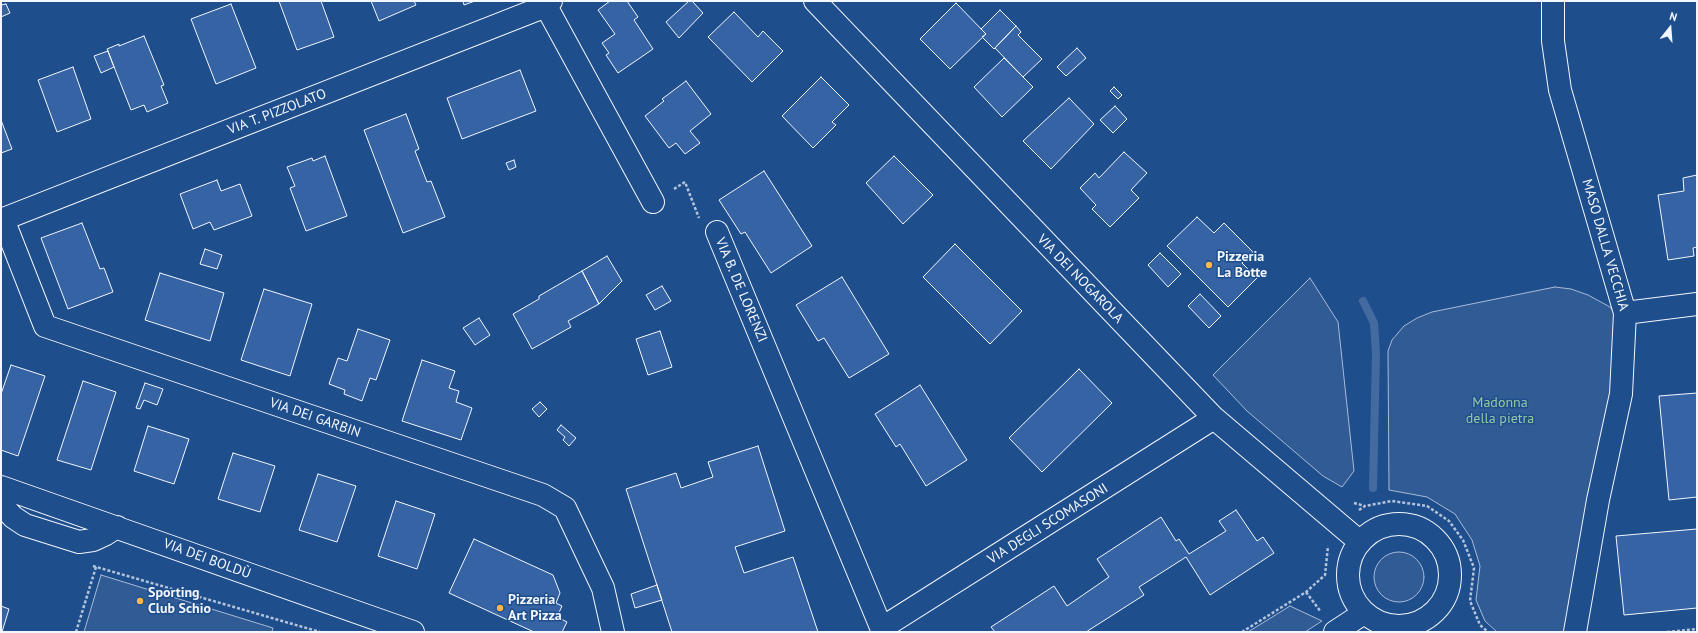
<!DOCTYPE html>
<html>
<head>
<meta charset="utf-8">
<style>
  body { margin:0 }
  #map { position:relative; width:1698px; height:633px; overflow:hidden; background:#1f4e8c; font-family:"PT Sans",sans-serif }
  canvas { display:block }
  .frame { position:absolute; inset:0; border:2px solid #f2f6ff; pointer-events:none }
  .north { position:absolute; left:1650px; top:8px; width:40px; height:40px; -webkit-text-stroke:3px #1f4e8c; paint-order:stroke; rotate:17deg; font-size:11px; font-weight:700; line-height:16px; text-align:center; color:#f2f6ff }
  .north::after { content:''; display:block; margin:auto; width:14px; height:18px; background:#f2f6ff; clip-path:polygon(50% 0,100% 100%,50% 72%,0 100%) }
</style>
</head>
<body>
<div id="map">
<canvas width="1698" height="633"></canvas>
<div class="frame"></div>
<div class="north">N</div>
</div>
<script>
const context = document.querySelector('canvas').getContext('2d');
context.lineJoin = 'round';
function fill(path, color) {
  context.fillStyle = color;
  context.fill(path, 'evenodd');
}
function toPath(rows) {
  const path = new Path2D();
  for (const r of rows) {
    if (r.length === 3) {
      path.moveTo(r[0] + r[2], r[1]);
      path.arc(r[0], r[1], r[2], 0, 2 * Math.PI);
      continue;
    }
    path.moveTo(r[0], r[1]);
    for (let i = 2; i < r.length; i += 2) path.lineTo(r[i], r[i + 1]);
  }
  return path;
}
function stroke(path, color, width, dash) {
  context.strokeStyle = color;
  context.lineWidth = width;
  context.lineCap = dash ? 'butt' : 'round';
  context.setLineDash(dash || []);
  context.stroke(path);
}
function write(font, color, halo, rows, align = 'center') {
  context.font = font + ' "PT Sans",sans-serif';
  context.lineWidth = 3;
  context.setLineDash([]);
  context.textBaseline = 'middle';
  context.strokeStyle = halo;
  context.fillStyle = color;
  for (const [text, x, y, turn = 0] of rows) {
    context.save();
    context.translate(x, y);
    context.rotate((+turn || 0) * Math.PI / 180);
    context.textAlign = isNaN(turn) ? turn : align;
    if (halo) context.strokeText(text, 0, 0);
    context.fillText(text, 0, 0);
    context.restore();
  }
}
const built = toPath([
  [1310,278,1338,322,1354,471,1342,487,1323,476,1247,411,1213,375,1310,278],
  [1555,287,1571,289,1588,295,1610,307,1618,317,1614,410,1567,632,1497,632,1485,621,1476,600,1480,566,1472,540,1455,514,1427,497,1389,490,1388,351,1392,340,1404,326,1417,318,1432,312,1555,287],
  [1399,577,25],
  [101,575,273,628,272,632,84,632,101,575],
  [1290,606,1322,621,1305,632,1248,632,1290,606]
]);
fill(built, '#305b95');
stroke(built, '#a8bbd7', 1);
stroke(toPath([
  [1363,301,1374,323,1376,354,1373,488]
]), '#446ba0', 8);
const building = toPath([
  [279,1,321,1,334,37,297,50,279,1],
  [371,1,414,1,416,5,379,21,371,1],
  [463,1,475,1,464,5,463,1],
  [610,1,627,1,638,17,634,20,653,49,618,73,606,55,609,53,602,43,615,34,598,10,610,1],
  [689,1,692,1,703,13,679,38,666,22,689,1],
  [956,3,986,34,950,69,920,39,956,3],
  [6,4,10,13,1,17,1,5,6,4],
  [231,4,256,68,216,84,191,19,231,4],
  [1000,10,1016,26,994,49,982,37,986,34,981,29,1000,10],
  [734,12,758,37,763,31,783,51,752,82,708,37,734,12],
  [1016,26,1021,32,1018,35,1042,59,1023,77,995,48,1016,26],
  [144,36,164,85,161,86,168,103,147,112,144,105,131,110,107,49,119,44,119,46,144,36],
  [1077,48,1086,58,1066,76,1057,67,1077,48],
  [108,51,114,67,101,73,94,56,108,51],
  [1004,58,1033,87,1002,117,974,87,1004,58],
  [73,67,91,119,57,132,38,80,73,67],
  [520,70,536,111,462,139,447,98,520,70],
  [821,77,849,105,832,122,836,125,813,148,782,116,821,77],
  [686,81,711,114,690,131,700,143,685,154,676,143,669,148,645,116,664,101,662,99,686,81],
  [1114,87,1122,95,1118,99,1110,91,1114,87],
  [1069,98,1094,124,1051,169,1023,141,1069,98],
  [1115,106,1127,119,1113,133,1100,120,1115,106],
  [406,114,419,149,415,151,427,182,431,181,445,217,403,233,364,130,406,114],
  [1,120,12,149,1,153,1,120],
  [1124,152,1147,173,1131,190,1139,198,1110,227,1092,209,1096,205,1080,188,1095,173,1099,178,1124,152],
  [325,156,347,216,306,231,290,188,295,186,287,167,312,158,313,161,325,156],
  [894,156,933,195,903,224,866,183,894,156],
  [514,160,516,167,509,170,506,163,514,160],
  [764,171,812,246,771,273,745,232,741,234,719,200,764,171],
  [1697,175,1697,247,1693,248,1694,256,1668,260,1658,195,1684,191,1683,178,1697,175],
  [217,180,221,191,240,184,252,216,214,230,210,222,193,229,180,194,217,180],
  [1197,217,1214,233,1224,223,1253,252,1242,263,1257,278,1228,307,1167,246,1197,217],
  [82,223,100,269,104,268,113,292,68,309,41,238,82,223],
  [955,244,1022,311,990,344,923,277,955,244],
  [205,249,222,255,217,269,200,264,205,249],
  [1160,253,1181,274,1168,287,1148,265,1160,253],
  [607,256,622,281,599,304,582,271,607,256],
  [582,271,599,304,568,321,571,327,532,349,513,314,539,299,539,296,582,271],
  [160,273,224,293,210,341,145,320,160,273],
  [842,277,889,354,849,378,824,338,818,341,796,305,842,277],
  [662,286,671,301,655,310,646,295,662,286],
  [264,289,312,304,290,376,241,360,264,289],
  [1200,294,1221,316,1209,328,1188,306,1200,294],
  [479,318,490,335,475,345,463,328,479,318],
  [358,329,390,340,376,380,370,378,362,401,344,394,345,390,329,384,338,358,347,361,358,329],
  [660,331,672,367,648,375,636,339,660,331],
  [422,360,455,371,449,388,459,391,456,402,472,408,461,440,402,421,422,360],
  [11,365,45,376,18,456,1,450,1,394,11,365],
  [1079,369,1112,403,1042,472,1009,438,1079,369],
  [83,381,116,392,91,470,57,460,83,381],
  [145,383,163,389,157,405,144,400,140,409,136,408,145,383],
  [920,385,967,460,926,486,900,444,896,447,875,414,920,385],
  [1697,393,1697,497,1669,500,1659,396,1697,393],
  [540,402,547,409,539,417,532,409,540,402],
  [561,425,576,438,569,446,563,440,565,437,557,430,561,425],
  [148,426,189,439,174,484,134,471,148,426],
  [758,446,785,531,735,547,744,573,793,557,818,632,672,632,626,489,676,473,681,488,713,477,708,462,758,446],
  [233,453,275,466,260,512,218,499,233,453],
  [318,474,356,486,337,542,299,530,318,474],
  [396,501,435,514,417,569,378,556,396,501],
  [1236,510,1257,541,1263,537,1274,553,1210,595,1186,557,1139,587,1144,595,1086,632,995,632,991,627,1054,586,1067,606,1109,577,1097,559,1161,517,1176,541,1179,539,1189,554,1226,531,1219,521,1236,510],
  [1697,529,1697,608,1624,615,1616,536,1697,529],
  [474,539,553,575,560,593,556,603,562,606,557,617,567,622,562,632,534,632,449,593,474,539],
  [657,585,662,600,635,608,631,594,657,585],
  [1,606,9,609,2,632,1,632,1,606]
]);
fill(building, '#3563a3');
stroke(building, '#f2f6ff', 1);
const minor = toPath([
  [815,1,1214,418,1360,542],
  [1553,1,1553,41,1560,90,1625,313,1621,394,1598,500,1575,632],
  [546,6,653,202],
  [3,219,45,326,543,495,565,508,603,588,613,632],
  [1,220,546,6,551,1],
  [717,232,883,632],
  [1625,313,1697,304],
  [1,487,413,632],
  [1,495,4,507,13,517,25,525,79,542,93,540,106,534,117,527],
  [1399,575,51],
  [882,628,1214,418],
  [1335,632,1364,613]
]);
stroke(minor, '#f2f6ff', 24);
stroke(toPath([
  [674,189,685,182,699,218],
  [1354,503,1365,506],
  [1359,510,1365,506,1392,501,1427,506,1449,521,1463,540,1474,568,1470,601,1480,625,1488,632],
  [93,566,320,632],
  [1306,592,1321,612],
  [76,632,96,567],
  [1242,632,1306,592,1325,575,1328,546],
  [1667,632,1697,629]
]), '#b3c4dc', 2.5, [3, 2]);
stroke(minor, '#1f4e8c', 22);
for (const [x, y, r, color] of [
  [1209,265,4,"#ffb74d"],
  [140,601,4,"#ffb74d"],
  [500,608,4,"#ffb74d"]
]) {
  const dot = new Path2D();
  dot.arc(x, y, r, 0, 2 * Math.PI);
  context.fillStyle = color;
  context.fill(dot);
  stroke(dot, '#1f4e8c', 1.5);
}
write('14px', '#f2f6ff', '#1f4e8c', [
  ["VIA T. PIZZOLATO",277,112,-21],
  ["MASO DALLA VECCHIA",1605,245,74],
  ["VIA DEI NOGAROLA",1080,279,46],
  ["VIA B. DE LORENZI",741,290,67],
  ["VIA DEI GARBIN",315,418,19],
  ["VIA DEGLI SCOMASONI",1048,524,-32],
  ["VIA DEI BOLDÙ",207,559,20]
]);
write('bold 14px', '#f2f6ff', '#1f4e8c', [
  ["Pizzeria",1217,257],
  ["La Botte",1217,273],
  ["Sporting",148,593],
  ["Club Schio",148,609],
  ["Pizzeria",508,600],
  ["Art Pizza",508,616]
], 'left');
write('14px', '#97c8a6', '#1f4e8c', [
  ["Madonna",1500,403],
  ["della pietra",1500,419]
]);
</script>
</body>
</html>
